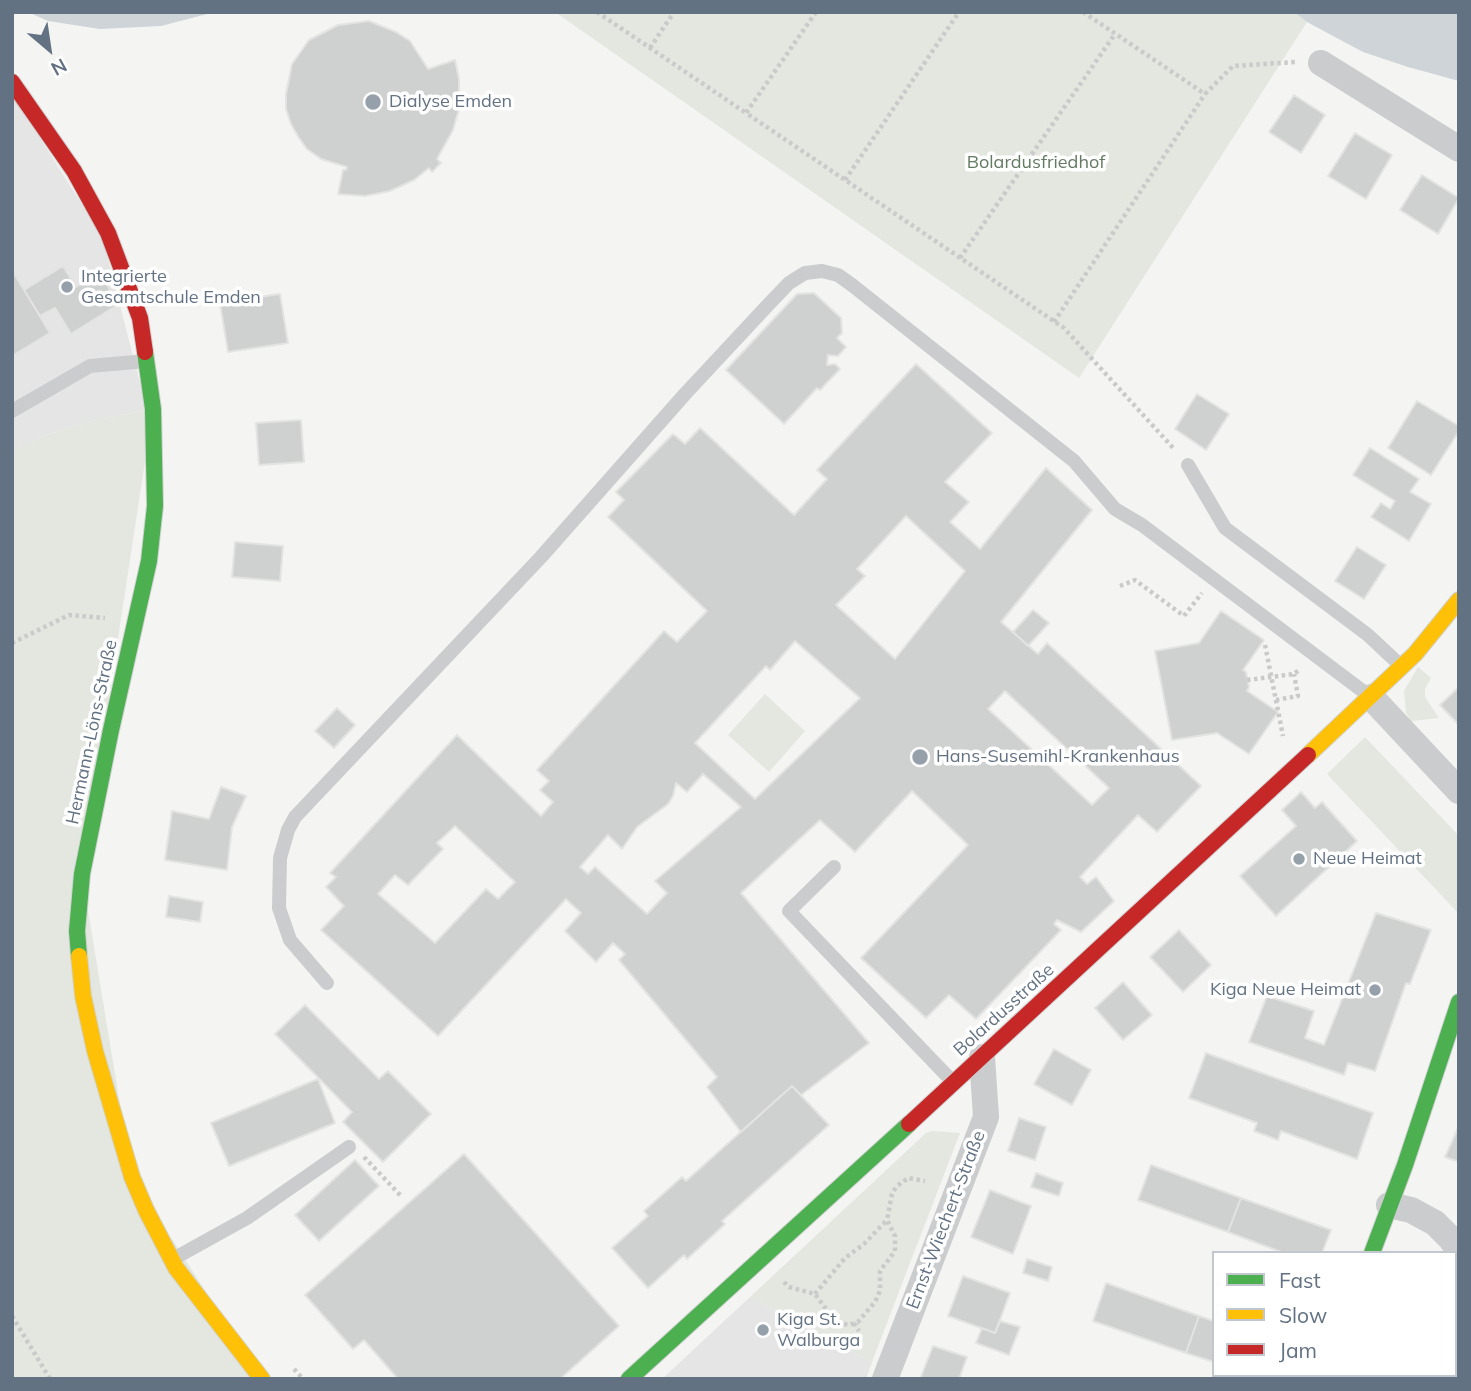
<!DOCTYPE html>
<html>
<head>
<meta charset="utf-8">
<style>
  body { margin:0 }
  #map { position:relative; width:1471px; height:1391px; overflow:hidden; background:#f4f4f2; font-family:Mulish,sans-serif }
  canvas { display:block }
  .frame { position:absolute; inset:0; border:14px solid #637283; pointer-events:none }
  .legend { position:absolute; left:1212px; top:1251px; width:245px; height:126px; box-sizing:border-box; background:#fff; border:2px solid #c1c7cd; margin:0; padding:9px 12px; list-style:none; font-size:21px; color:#637283 }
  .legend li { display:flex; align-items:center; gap:14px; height:35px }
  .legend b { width:35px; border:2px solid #c1c7cd }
  .north { position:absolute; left:14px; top:14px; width:70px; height:70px; -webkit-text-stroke:5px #fff; paint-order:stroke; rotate:151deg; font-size:19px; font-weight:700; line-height:28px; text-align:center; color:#637283 }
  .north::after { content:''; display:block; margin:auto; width:24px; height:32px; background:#637283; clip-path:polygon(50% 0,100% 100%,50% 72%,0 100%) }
</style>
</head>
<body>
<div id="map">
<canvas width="1471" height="1391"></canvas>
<div class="frame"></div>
<ul class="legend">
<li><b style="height:9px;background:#4caf50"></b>Fast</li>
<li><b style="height:9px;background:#ffc107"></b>Slow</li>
<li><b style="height:9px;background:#c62828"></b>Jam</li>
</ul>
<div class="north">N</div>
</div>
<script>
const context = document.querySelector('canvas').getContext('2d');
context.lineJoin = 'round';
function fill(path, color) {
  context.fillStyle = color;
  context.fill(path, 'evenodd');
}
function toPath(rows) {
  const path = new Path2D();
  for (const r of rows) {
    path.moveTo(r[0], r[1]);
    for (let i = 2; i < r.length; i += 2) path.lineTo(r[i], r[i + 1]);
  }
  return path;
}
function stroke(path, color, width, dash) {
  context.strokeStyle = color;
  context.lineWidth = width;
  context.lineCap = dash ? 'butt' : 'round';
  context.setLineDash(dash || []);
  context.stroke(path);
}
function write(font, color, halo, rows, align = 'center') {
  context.font = font + ' Mulish,sans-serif';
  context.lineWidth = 7;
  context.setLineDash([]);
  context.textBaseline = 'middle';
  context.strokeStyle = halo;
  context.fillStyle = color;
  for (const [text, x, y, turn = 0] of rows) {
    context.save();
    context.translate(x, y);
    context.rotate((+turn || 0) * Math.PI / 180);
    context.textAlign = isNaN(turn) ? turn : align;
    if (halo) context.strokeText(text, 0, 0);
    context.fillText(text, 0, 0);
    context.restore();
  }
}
fill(toPath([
  [12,94,102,236,147,410,98,419,47,435,12,451],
  [750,1297,872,1362,866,1379,662,1379]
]), '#e4e5e4');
fill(toPath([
  [555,12,1295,12,1307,22,1079,378],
  [153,409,82,874,132,1177,262,1379,12,1379,12,451,47,435,98,419],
  [1418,667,1431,678,1425,689,1425,697,1439,718,1411,721,1406,713,1404,691],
  [765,694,805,731,769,772,728,735],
  [1365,737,1459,836,1459,914,1327,774],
  [932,1131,960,1133,872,1362,750,1297,926,1133]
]), '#e3e7e0');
fill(toPath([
  [28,12,215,12,161,26,100,29,48,21],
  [1294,12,1459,12,1459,81,1408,67,1363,52,1307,22]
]), '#ced4d8');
const building = toPath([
  [369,21,396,32,410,41,428,69,455,60,459,79,459,109,453,130,437,159,441,163,432,172,429,168,414,180,390,191,365,196,351,195,338,194,343,170,346,170,347,167,321,159,307,149,299,138,291,124,286,109,286,94,292,64,309,40,338,25,369,21],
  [1294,95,1325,115,1301,153,1269,132,1294,95],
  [1355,133,1392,155,1366,199,1328,176,1355,133],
  [1422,175,1459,198,1438,234,1400,210,1422,175],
  [63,266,76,287,100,273,119,304,71,334,55,308,40,316,24,290,63,266],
  [12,270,50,333,12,356,12,270],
  [814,293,841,318,842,333,837,338,846,347,838,356,828,355,827,365,835,364,840,369,820,390,817,388,784,424,726,370,797,294,814,293],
  [280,294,288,343,228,352,220,303,280,294],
  [916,364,992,433,945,482,969,502,950,522,980,549,1046,468,1092,510,1001,622,1038,654,1047,643,1201,786,1157,832,1138,815,1080,877,1087,884,1096,877,1114,901,1081,932,1057,920,1054,924,1061,930,976,1019,949,995,926,1018,861,958,968,845,912,791,855,852,820,820,741,893,869,1043,801,1095,792,1086,741,1132,707,1087,717,1077,619,960,625,954,613,943,596,962,565,931,581,913,566,899,438,1036,321,930,344,906,326,887,336,877,330,873,457,735,541,816,553,802,540,790,549,781,537,770,664,631,677,642,707,611,608,517,624,500,616,492,673,434,685,444,700,428,794,515,827,479,817,470,916,364],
  [906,516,965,571,895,659,836,605,865,576,857,569,906,516],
  [795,641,860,698,755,799,695,743,766,666,770,670,795,641],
  [1005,691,1109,788,1092,805,988,709,1005,691],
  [703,774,741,807,655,881,667,893,647,914,595,867,588,874,580,867,608,835,622,849,637,827,668,804,673,796,676,783,687,792,703,774],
  [455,826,515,882,498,899,486,889,435,943,378,894,395,875,408,885,443,849,437,843,455,826],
  [1197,394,1229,414,1206,450,1175,429,1197,394],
  [1417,401,1459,426,1459,431,1431,475,1388,448,1417,401],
  [301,420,304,462,259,465,256,423,301,420],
  [1370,448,1419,479,1410,492,1431,504,1409,541,1371,517,1381,503,1390,509,1395,501,1353,475,1370,448],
  [235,542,283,546,280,581,232,577,235,542],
  [1357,547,1386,565,1364,599,1335,581,1357,547],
  [1033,610,1049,623,1028,646,1013,632,1033,610],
  [1221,611,1264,640,1243,670,1246,672,1249,687,1247,691,1278,712,1249,754,1217,733,1172,740,1155,651,1199,643,1221,611],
  [1459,687,1459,725,1440,705,1459,687],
  [337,708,355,725,334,748,315,731,337,708],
  [221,787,246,796,232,827,227,870,165,860,172,811,209,819,221,787],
  [1301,792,1315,808,1322,802,1357,841,1276,916,1240,876,1296,826,1282,810,1301,792],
  [169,896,203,902,200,922,166,917,169,896],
  [1376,913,1431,930,1410,984,1406,983,1375,1071,1348,1063,1344,1075,1249,1042,1267,996,1314,1011,1305,1038,1324,1045,1376,913],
  [1179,930,1211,965,1183,992,1150,957,1179,930],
  [1123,982,1152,1015,1123,1040,1095,1008,1123,982],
  [305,1005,379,1079,388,1071,431,1114,383,1162,343,1122,352,1112,275,1034,305,1005],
  [1054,1049,1091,1070,1072,1105,1034,1084,1054,1049],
  [1206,1053,1373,1113,1357,1159,1281,1131,1278,1140,1254,1131,1257,1123,1189,1098,1206,1053],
  [318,1079,335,1123,229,1166,211,1123,318,1079],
  [792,1086,829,1125,722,1221,725,1224,687,1259,684,1255,648,1288,612,1248,648,1216,644,1211,682,1177,686,1181,792,1086],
  [1019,1118,1046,1127,1035,1160,1008,1151,1019,1118],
  [1459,1126,1459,1162,1445,1157,1459,1126],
  [464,1154,619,1326,560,1379,398,1379,364,1340,353,1349,305,1295,464,1154],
  [355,1160,379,1186,319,1241,295,1215,355,1160],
  [1151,1165,1241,1198,1228,1232,1138,1200,1151,1165],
  [1036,1173,1063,1183,1059,1196,1031,1187,1036,1173],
  [990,1190,1031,1206,1013,1254,971,1237,990,1190],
  [1241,1198,1331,1230,1322,1253,1284,1253,1228,1232,1241,1198],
  [1027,1259,1052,1267,1048,1281,1023,1273,1027,1259],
  [963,1276,1010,1293,995,1333,948,1316,963,1276],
  [1106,1283,1199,1316,1186,1353,1093,1321,1106,1283],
  [1199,1316,1214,1321,1214,1362,1186,1353,1199,1316],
  [1455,1318,1459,1325,1459,1355,1455,1357,1455,1318],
  [1000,1321,1020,1327,1009,1355,976,1343,982,1328,995,1333,1000,1321],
  [933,1346,967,1357,959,1379,920,1379,933,1346],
  [1459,1355,1459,1379,1439,1379,1437,1375,1455,1375,1455,1357,1459,1355]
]);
fill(building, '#cfd0d0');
stroke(building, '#e3e3e2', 2);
const fast = toPath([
  [79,956,77,931,82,874,111,730,149,561,155,506,153,409,145,352],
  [1372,1253,1405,1165,1459,1002],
  [629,1379,909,1124]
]);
const slow = toPath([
  [1308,755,1415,654,1459,600],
  [79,956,83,996,95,1051,132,1177,146,1210,176,1268,262,1379]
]);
const jam = toPath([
  [12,82,74,171,108,233,140,318,145,352],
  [909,1124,1308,755]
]);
stroke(fast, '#d0d2d2', 18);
stroke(slow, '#d0d2d2', 18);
stroke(jam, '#d0d2d2', 18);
stroke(toPath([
  [597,12,746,113],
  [816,12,746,113,1064,328,1175,450],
  [1083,12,1205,94,1233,66,1295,62],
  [650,48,674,12],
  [845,180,959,12],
  [960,258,1115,34],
  [1054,322,1205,94],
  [1120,586,1135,580,1184,616,1202,593],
  [12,643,69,615,105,618],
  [1265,645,1283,736],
  [1247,680,1294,674,1300,669],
  [1276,700,1298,696,1294,674],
  [364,1157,401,1196],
  [784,1282,789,1287,815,1294,834,1320,840,1323,849,1325,858,1322,875,1302,880,1291,880,1271,895,1251,895,1236,887,1220,892,1194,896,1187,908,1178,925,1181],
  [815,1294,845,1258,864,1244,887,1220],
  [12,1316,50,1379],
  [854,1323,859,1331],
  [294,1369,303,1379],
  [1424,1375,1426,1379]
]), '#cacaca', 4.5, [3.5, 3.5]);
stroke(toPath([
  [12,411,90,366,146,361],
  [1188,465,1225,528,1368,635,1401,666],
  [834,867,789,911,952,1081],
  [327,983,290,940,279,908,280,858,288,830,295,817,541,557,685,394,767,306,789,283,805,273,822,271,838,275,852,285,1074,461,1115,509,1142,525,1368,695],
  [173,1259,247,1218,349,1147]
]), '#cbcccd', 14);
stroke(toPath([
  [1321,63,1459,149],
  [1371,697,1459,791],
  [1389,1205,1411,1210,1435,1223,1451,1239,1459,1251],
  [885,1379,986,1117,982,1057],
  [1326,1379,1327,1375]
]), '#cbcccd', 26);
stroke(fast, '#4caf50', 16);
stroke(slow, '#ffc107', 16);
stroke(jam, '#c62828', 16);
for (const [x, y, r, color] of [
  [373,102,9,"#96a0aa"],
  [67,287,7,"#96a0aa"],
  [920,757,9,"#96a0aa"],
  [1299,859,7,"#96a0aa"],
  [1375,990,7,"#96a0aa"],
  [763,1330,7,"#96a0aa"]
]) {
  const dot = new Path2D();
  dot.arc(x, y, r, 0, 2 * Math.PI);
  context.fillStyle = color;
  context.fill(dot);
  stroke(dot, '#fff', 2.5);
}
write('18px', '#637283', '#fff', [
  ["Dialyse Emden",389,102],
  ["Integrierte",81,277],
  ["Gesamtschule Emden",81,298],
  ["Hans-Susemihl-Krankenhaus",936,757],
  ["Neue Heimat",1313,859],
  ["Kiga Neue Heimat",1361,990,"right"],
  ["Kiga St.",777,1320],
  ["Walburga",777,1341]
], 'left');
write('18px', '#647a62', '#fff', [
  ["Bolardusfriedhof",1036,163]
]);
write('18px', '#637283', '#fff', [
  ["Hermann-Löns-Straße",92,732,-78],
  ["Bolardusstraße",1004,1010,-42],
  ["Ernst-Wiechert-Straße",946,1220,-69]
]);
</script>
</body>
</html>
